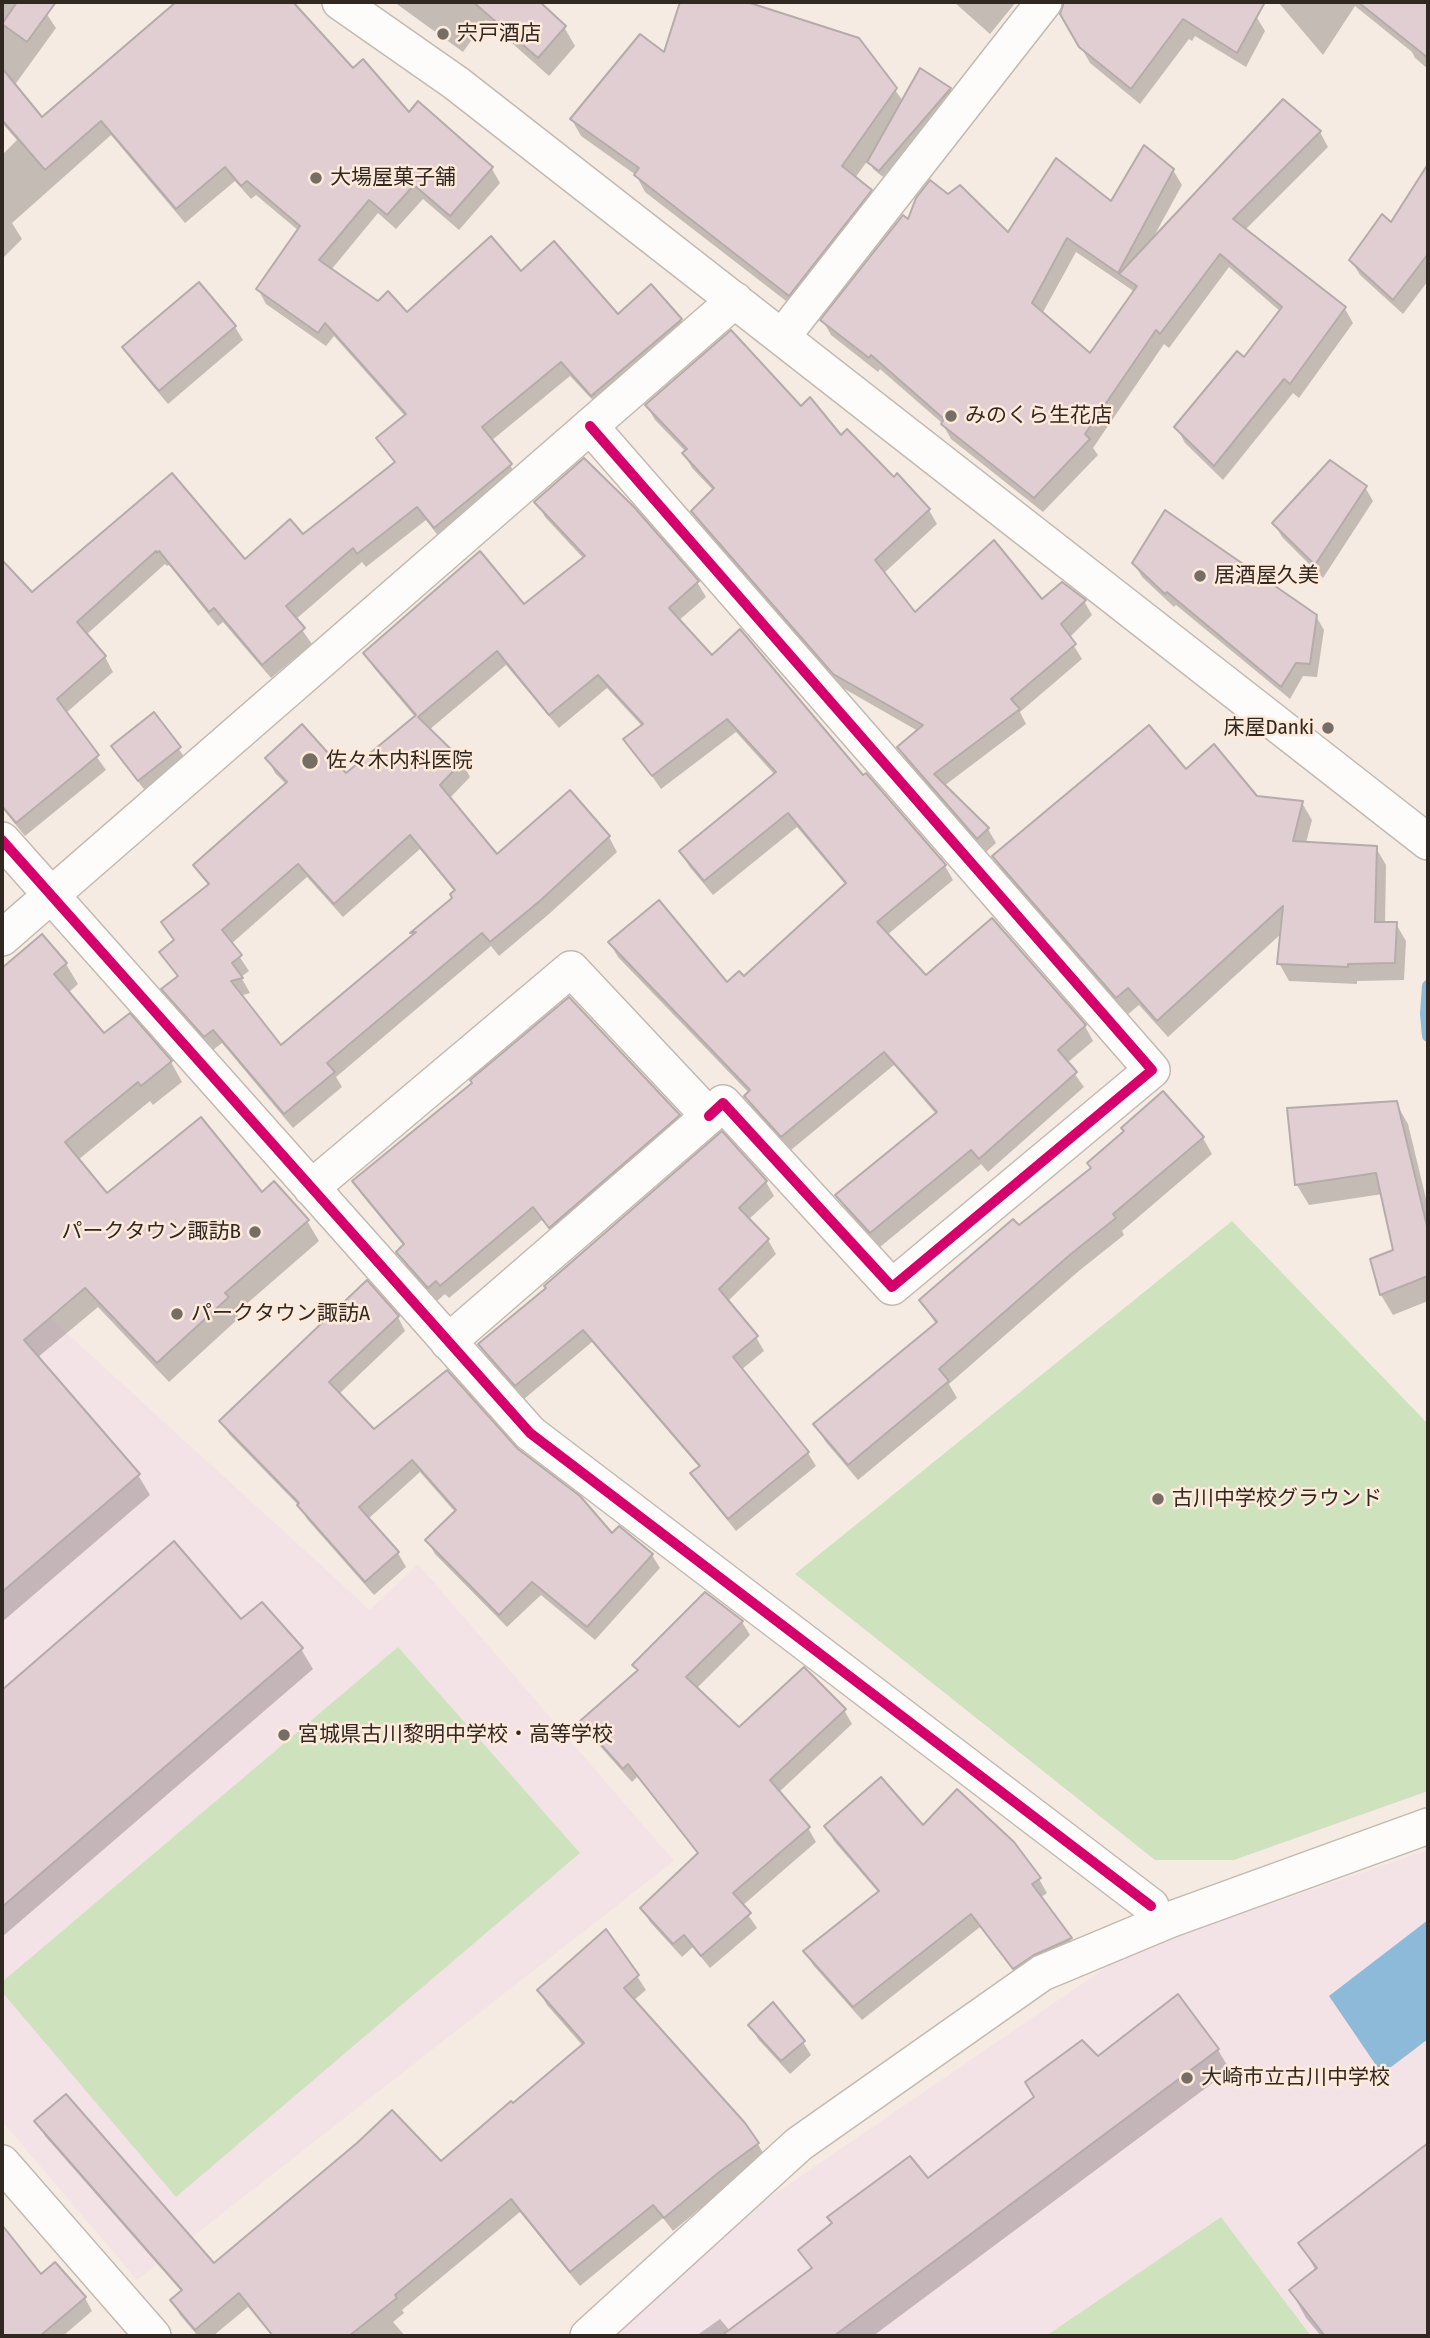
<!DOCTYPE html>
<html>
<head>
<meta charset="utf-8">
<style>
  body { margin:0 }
  #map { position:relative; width:1430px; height:2338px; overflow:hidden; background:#f5ebe2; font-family:"Fira Sans Condensed",sans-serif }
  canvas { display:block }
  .frame { position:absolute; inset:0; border:4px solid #312921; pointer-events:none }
</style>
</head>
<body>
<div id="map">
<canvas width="1430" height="2338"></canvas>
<div class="frame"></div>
</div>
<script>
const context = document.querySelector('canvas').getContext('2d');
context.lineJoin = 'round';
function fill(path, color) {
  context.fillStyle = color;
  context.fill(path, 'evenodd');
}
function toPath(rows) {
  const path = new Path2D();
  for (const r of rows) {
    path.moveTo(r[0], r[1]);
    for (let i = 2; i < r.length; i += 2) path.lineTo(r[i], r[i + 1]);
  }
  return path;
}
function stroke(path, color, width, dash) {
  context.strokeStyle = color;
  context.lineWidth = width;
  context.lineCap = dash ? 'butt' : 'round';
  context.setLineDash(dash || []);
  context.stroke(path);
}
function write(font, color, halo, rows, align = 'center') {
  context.font = font + ' "Fira Sans Condensed","Noto Sans JP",sans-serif';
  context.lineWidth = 5;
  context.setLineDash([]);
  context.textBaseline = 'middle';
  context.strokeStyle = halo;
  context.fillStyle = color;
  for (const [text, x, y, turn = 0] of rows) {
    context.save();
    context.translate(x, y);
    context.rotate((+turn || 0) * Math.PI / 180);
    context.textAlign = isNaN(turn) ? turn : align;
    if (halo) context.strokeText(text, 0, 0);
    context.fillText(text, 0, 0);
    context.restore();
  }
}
fill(toPath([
  [2,1274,370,1610,418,1564,674,1861,137,2280,2,2121],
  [1428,1850,1428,2336,614,2336,763,2202,1127,1953]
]), '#f4e3e6');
fill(toPath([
  [1232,1221,1428,1424,1428,1791,1234,1860,1155,1860,795,1574],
  [398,1647,580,1853,176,2197,2,1992,2,1982],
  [1221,2217,1311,2336,1046,2336]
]), '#cee2be');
fill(toPath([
  [1428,1920,1428,2039,1382,2074,1329,1996]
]), '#8dbad8');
fill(toPath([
  [2,2,53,2,46,13,56,28,14,86,42,119,177,2,242,2,277,45,352,70,409,114,419,104,492,169,500,183,459,230,423,199,396,229,378,213,331,270,378,303,406,314,521,273,618,316,651,286,681,320,689,335,601,409,570,376,491,441,510,465,519,480,443,542,426,520,366,567,362,562,295,620,312,644,271,678,223,622,218,626,169,565,167,566,165,564,86,635,105,657,113,672,66,713,106,770,25,836,2,808,2,573,7,568,31,594,172,475,245,561,303,536,396,464,378,438,405,416,334,336,326,346,266,304,258,289,299,231,256,195,251,199,235,181,185,223,111,135,12,223,22,239,2,259,2,155,17,140,2,123],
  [394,2,537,2,564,27,575,46,549,76,486,20,463,52],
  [682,2,741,2,858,40,903,101,950,89,954,95,883,177,873,169,868,160,855,178,870,191,880,208,799,311,645,192,636,175,581,136,572,120,664,55],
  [954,2,1016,2,990,34],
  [1065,2,1237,2,1256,16,1265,31,1246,67,1195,36,1192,41,1189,39,1140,104,1090,63,1062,14],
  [1278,2,1428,2,1428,69,1415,58,1412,52,1355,6,1323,55],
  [1320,132,1328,147,1245,230,1345,309,1353,323,1299,398,1293,393,1223,480,1185,443,1177,428,1245,360,1281,312,1229,267,1169,348,1164,344,1093,448,1098,455,1043,512,951,439,942,423,880,369,878,372,831,335,823,321,909,222,1008,235,1112,204,1173,170,1182,185,1153,238],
  [1076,252,1135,292,1090,356,1042,314],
  [1428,167,1428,281,1403,314,1360,275,1351,260,1392,224],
  [235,327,243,340,168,404,132,361,124,347],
  [647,406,801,408,841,438,929,510,937,524,883,574,915,614,1042,601,1084,601,1092,615,1069,638,1082,659,1020,712,1026,724,944,786,988,829,996,843,986,852,907,761,899,747,918,731,843,688,701,525,693,511,714,491,692,468,684,454,686,452,655,420],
  [1365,487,1373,501,1323,578,1282,537,1274,523],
  [537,502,697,582,706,597,678,621,712,658,863,778,945,866,953,880,887,935,926,977,1085,1026,1093,1041,1067,1063,1084,1087,988,1172,981,1164,880,1247,846,1210,837,1196,936,1114,894,1065,791,1150,754,1111,746,1096,749,1093,618,957,610,943,727,985,744,978,846,885,797,827,713,895,689,866,681,852,775,775,736,732,661,789,626,739,643,727,607,688,559,728,506,665,429,730,462,762,470,777,449,799,496,857,569,793,609,837,617,852,549,914,499,956,491,946,336,1077,342,1087,293,1128,222,1043,213,1050,172,1004,164,989,178,978,161,952,175,942,163,922,209,886,195,866,287,785,275,773,267,758,346,775,416,718,374,668,365,653,524,607,584,559,545,517],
  [420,849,455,892,454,898,412,934,414,936,281,1047,240,996,250,993,241,977,249,971,231,944,307,877,343,917],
  [1134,563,1316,616,1324,630,1317,677,1303,676,1290,699,1176,605,1174,607,1142,577],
  [154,715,188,762,147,793,121,760,113,746],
  [1186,772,1257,797,1302,803,1312,820,1306,843,1376,848,1386,865,1385,924,1396,924,1406,941,1404,980,1357,981,1357,984,1289,981,1279,963,1282,933,1168,1037,1139,1005,1127,1015,1004,874,994,857],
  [42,936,66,964,78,984,68,993,104,1036,129,1016,171,1062,182,1082,153,1105,150,1101,78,1160,107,1195,261,1194,307,1221,319,1241,236,1313,239,1318,169,1382,98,1307,37,1358,138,1475,150,1495,2,1622,2,970],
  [1163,1093,1203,1138,1212,1154,1122,1231,1124,1235,1080,1270,949,1384,957,1398,858,1480,825,1441,816,1425,936,1324,921,1301,1018,1228,1092,1169],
  [1396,1103,1408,1124,1428,1207,1428,1301,1393,1315,1381,1295,1372,1260,1395,1251,1383,1194,1309,1205,1297,1185],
  [679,1116,686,1129,558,1240,542,1220,449,1298,445,1294,437,1301,406,1266,398,1252,404,1246,362,1195,354,1181],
  [722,1134,766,1182,774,1196,748,1220,768,1240,776,1254,727,1302,756,1337,764,1351,741,1370,808,1453,816,1466,736,1531,701,1487,693,1474,700,1468,592,1342,524,1399,488,1358,480,1344,548,1288],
  [398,1317,405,1331,339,1394,374,1431,517,1450,612,1535,652,1555,660,1568,595,1640,541,1595,507,1627,435,1554,427,1540,456,1513,420,1472,368,1519,398,1553,406,1567,374,1595,307,1519,301,1508,229,1434,221,1421],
  [174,1544,241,1621,301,1649,313,1669,2,1937,2,1693],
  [742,1622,750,1635,696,1689,739,1729,844,1710,852,1724,778,1793,808,1828,816,1842,742,1906,757,1928,710,1968,693,1947,682,1957,650,1922,642,1908,699,1854,637,1777,632,1782,590,1735,583,1722,638,1672,634,1665],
  [826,1827,923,1827,1039,1879,1047,1893,1040,1898,1079,1952,1022,1982,980,1927,862,2020,813,1965,805,1951,879,1893,834,1841],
  [637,1976,646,1990,633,2001,758,2144,766,2158,726,2187,673,2231,663,2218,580,2286,520,2212,402,2310,404,2313,393,2322,405,2336,272,2336,248,2307,213,2336,198,2336,180,2315,172,2300,182,2292,45,2136,37,2122,214,2265,441,2164,513,2106,583,2046,547,2005,539,1991],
  [1178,1997,1218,2050,1230,2070,873,2336,696,2336,720,2319,730,2331,812,2270,801,2250,927,2180,1098,2059],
  [750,2025,803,2042,811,2055,790,2074,758,2039],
  [1428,2145,1428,2336,1321,2336,1306,2318,1291,2291,1316,2271,1301,2244],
  [2,2228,41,2276,85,2298,92,2311,63,2336,2,2336]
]), '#0003');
stroke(toPath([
  [1428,986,1426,1014,1428,1036]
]), '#8dbad8', 12);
const building = toPath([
  [17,2,56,2,27,42,2,24,17,2],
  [176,2,293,2,353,68,363,59,409,112,418,101,493,167,450,216,414,185,387,215,369,200,319,260,378,301,388,291,407,312,491,236,521,271,554,241,618,314,651,284,682,319,591,396,561,362,482,427,512,464,434,528,417,507,357,554,353,548,286,606,305,628,262,665,214,608,209,612,159,551,157,553,156,551,77,622,106,656,57,699,99,755,16,823,2,806,2,560,32,592,172,473,245,559,290,519,303,534,395,462,376,438,406,414,325,323,318,333,256,289,300,226,247,181,241,186,225,167,176,209,101,121,45,170,2,120,2,68,42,117,176,2],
  [473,2,540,2,566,26,538,58,473,2],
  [680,2,747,2,859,38,897,88,842,166,872,190,789,296,634,175,639,168,570,119,640,34,664,52,680,2],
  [1064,2,1265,2,1237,53,1183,19,1131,89,1079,47,1060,14,1064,2],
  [1358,2,1428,2,1428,58,1358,2],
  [920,68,951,88,879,171,867,162,920,68],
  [1283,99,1321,131,1233,219,1346,307,1290,384,1284,379,1214,466,1174,427,1237,351,1244,357,1282,307,1220,254,1160,334,1156,330,1085,434,1090,439,1034,498,941,424,944,419,871,355,869,358,820,320,903,215,908,219,916,198,930,180,948,194,960,185,1008,232,1056,158,1111,201,1144,145,1174,169,1118,273,1067,238,1032,303,1090,353,1137,286,1119,274,1283,99],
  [1428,164,1428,254,1393,300,1349,260,1382,214,1391,222,1428,164],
  [199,282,236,326,159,391,122,347,199,282],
  [731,330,801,406,810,397,841,435,847,429,894,477,897,473,930,509,875,560,915,612,994,540,1042,599,1062,582,1086,600,1061,624,1076,644,1011,699,1020,709,934,774,989,828,977,839,897,747,923,725,833,674,691,511,714,488,682,453,687,449,645,405,731,330],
  [584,458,634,507,699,581,669,608,712,655,740,629,863,775,866,773,946,865,877,922,926,975,992,918,1086,1025,1058,1050,1077,1072,979,1159,971,1150,870,1233,835,1195,937,1112,884,1052,781,1137,744,1096,750,1090,608,942,659,900,727,982,739,971,744,976,846,883,788,813,704,881,679,851,776,772,727,719,652,776,623,739,643,724,598,675,549,715,497,651,418,717,463,761,440,785,497,854,570,790,610,836,541,900,490,942,482,933,327,1063,335,1072,284,1114,213,1030,204,1037,161,989,178,976,159,952,174,940,161,922,209,884,193,865,287,782,265,758,302,724,346,773,416,715,363,653,480,551,524,604,585,556,534,502,584,458],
  [410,835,455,890,450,894,452,898,410,933,416,932,281,1045,231,981,243,978,232,963,242,955,222,930,298,864,334,904,410,835],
  [1330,460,1367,486,1315,565,1272,523,1330,460],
  [1165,510,1317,615,1310,664,1296,663,1281,687,1167,592,1165,594,1132,563,1165,510],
  [154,712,181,747,138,781,111,746,154,712],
  [1149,725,1186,769,1214,744,1257,796,1303,801,1293,841,1377,846,1375,922,1397,922,1395,963,1348,964,1348,967,1277,964,1283,906,1157,1021,1128,988,1116,998,992,856,1149,725],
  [42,934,67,963,54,974,104,1033,130,1013,172,1061,141,1086,138,1082,65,1142,107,1193,201,1117,262,1192,274,1181,309,1220,225,1293,229,1297,157,1363,85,1288,24,1340,140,1474,2,1592,2,968,42,934],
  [569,997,680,1115,549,1228,533,1207,440,1286,436,1281,428,1288,396,1252,404,1244,352,1181,472,1083,470,1080,569,997],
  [1163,1091,1204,1137,1113,1214,1116,1218,1071,1254,939,1369,949,1381,848,1465,813,1424,937,1322,919,1300,1013,1219,1019,1225,1091,1168,1087,1163,1124,1131,1121,1128,1163,1091],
  [1397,1101,1428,1230,1428,1276,1380,1295,1370,1259,1393,1250,1376,1173,1295,1185,1287,1108,1397,1101],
  [722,1131,767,1181,739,1208,769,1239,719,1289,758,1336,733,1357,809,1452,728,1519,690,1473,700,1466,583,1330,515,1386,478,1344,546,1288,544,1286,722,1131],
  [367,1280,399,1316,329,1382,374,1429,447,1370,518,1449,580,1496,612,1533,619,1526,653,1554,587,1627,532,1582,499,1615,425,1540,456,1510,412,1460,359,1507,399,1552,365,1582,297,1505,299,1503,219,1421,367,1280],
  [174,1541,241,1619,262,1602,303,1648,2,1907,2,1690,174,1541],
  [705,1592,743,1621,686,1677,739,1727,804,1667,846,1709,770,1780,810,1827,733,1893,751,1913,701,1956,684,1935,673,1944,640,1908,698,1853,628,1764,623,1769,580,1721,638,1670,632,1665,705,1592],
  [881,1777,923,1825,957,1789,1014,1842,1041,1878,1032,1884,1072,1938,1034,1955,1013,1969,971,1914,853,2007,803,1951,879,1891,824,1826,881,1777],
  [606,1929,639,1975,624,1988,745,2123,759,2143,718,2173,664,2218,653,2205,570,2272,511,2199,395,2295,397,2298,349,2336,273,2336,239,2293,195,2330,170,2300,182,2290,34,2121,66,2094,214,2263,357,2143,392,2110,441,2161,511,2101,513,2103,584,2043,537,1990,606,1929],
  [1178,1994,1219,2049,834,2336,721,2336,812,2268,798,2250,832,2223,827,2217,910,2156,928,2178,1034,2097,1025,2082,1082,2040,1098,2056,1178,1994],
  [773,2002,805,2041,781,2061,748,2025,773,2002],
  [1428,2143,1428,2336,1325,2336,1289,2290,1317,2268,1298,2243,1428,2143],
  [2,2225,41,2274,55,2262,86,2297,40,2336,2,2336,2,2225]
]);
fill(building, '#e1ced2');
stroke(building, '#b5abaa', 2);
const street = toPath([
  [340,2,456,83,1428,842],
  [782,337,1044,2],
  [590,426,1152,1070,892,1287,723,1103,709,1116],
  [2,840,530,1433,1151,1906],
  [2,938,735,300],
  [311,1188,571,969,709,1116,448,1342],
  [2,2163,153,2336],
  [588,2336,799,2144,1042,1973,1169,1920,1428,1826]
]);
stroke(street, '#c2b9b1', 38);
stroke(street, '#fefcfb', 35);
stroke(toPath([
  [590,426,1152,1070,892,1287,723,1103,709,1116],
  [2,840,530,1433,1151,1906]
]), '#d6006c', 10);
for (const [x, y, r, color] of [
  [443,34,7,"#766d65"],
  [316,178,7,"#766d65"],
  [951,416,7,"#766d65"],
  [1200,576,7,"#766d65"],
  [1328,728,7,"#766d65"],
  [310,761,9,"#766d65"],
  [255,1232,7,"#766d65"],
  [177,1314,7,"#766d65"],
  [1158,1499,7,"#766d65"],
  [284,1735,7,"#766d65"],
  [1187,2078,7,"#766d65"]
]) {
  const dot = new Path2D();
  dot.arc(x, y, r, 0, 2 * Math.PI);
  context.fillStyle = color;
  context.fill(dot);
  stroke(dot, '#fdeada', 2.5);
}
write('21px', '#312921', '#fdeada', [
  ["宍戸酒店",457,34],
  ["大場屋菓子舗",330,178],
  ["みのくら生花店",965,416],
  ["居酒屋久美",1214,576],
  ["床屋Danki",1314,728,"right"],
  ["佐々木内科医院",326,761],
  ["パークタウン諏訪B",241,1232,"right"],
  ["パークタウン諏訪A",191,1314],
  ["古川中学校グラウンド",1172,1499],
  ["宮城県古川黎明中学校・高等学校",298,1735],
  ["大崎市立古川中学校",1201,2078]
], 'left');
</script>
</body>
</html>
